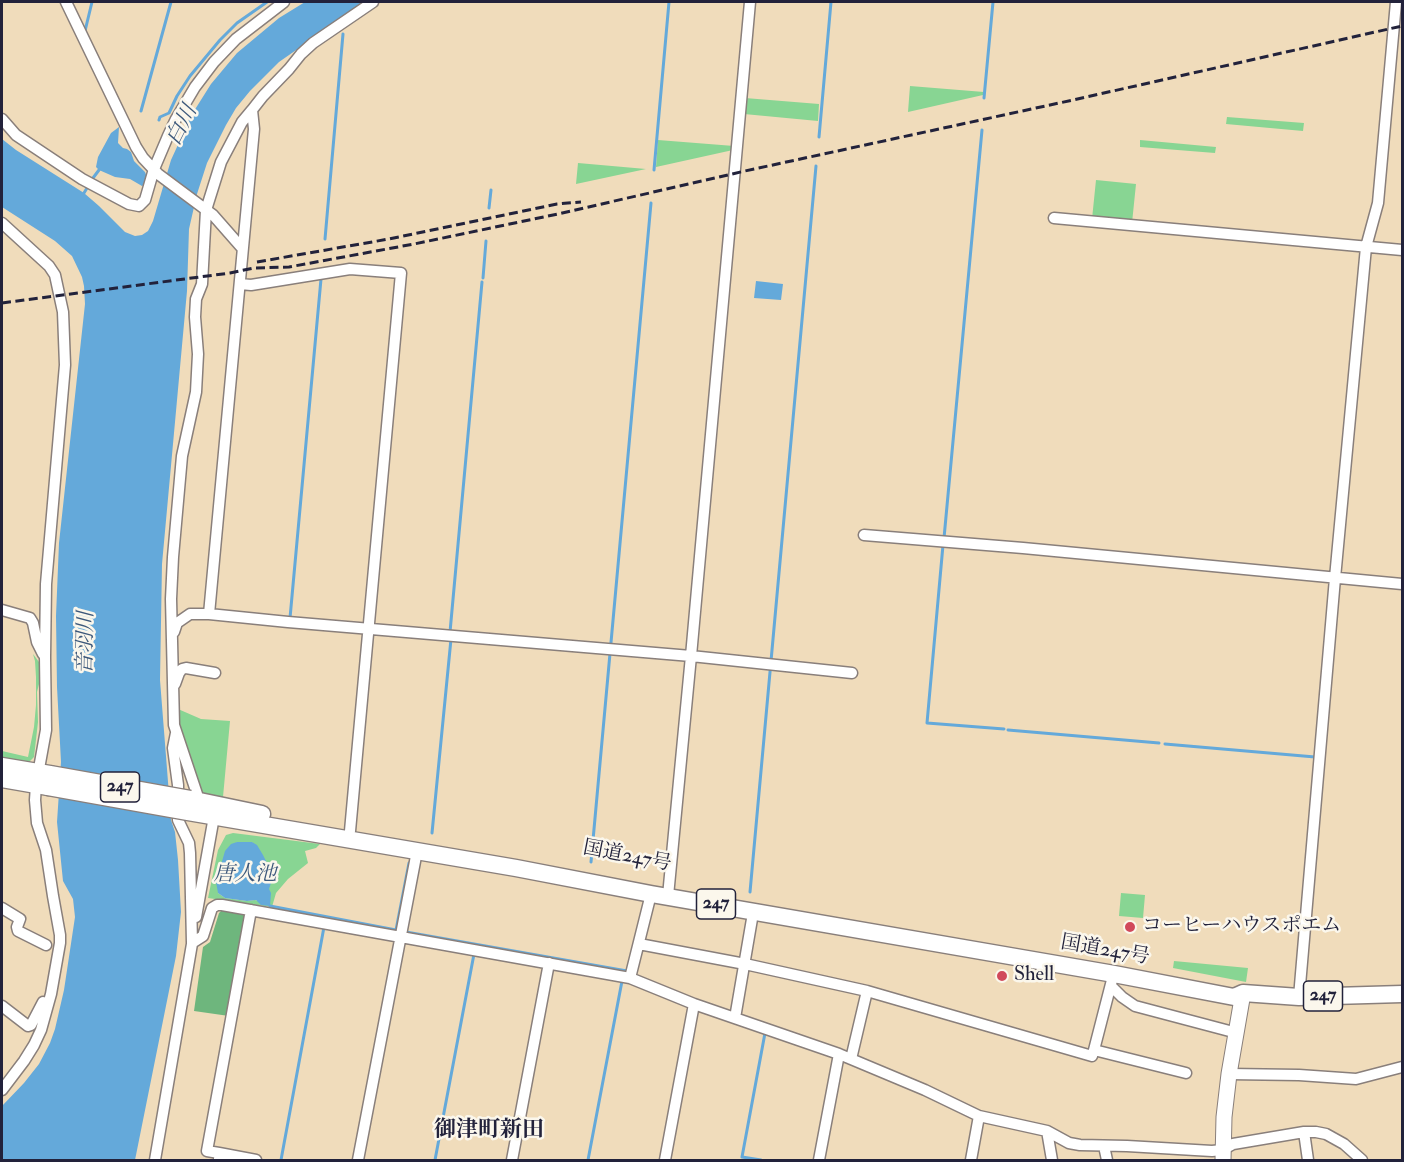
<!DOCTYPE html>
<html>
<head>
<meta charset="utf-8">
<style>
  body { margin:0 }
  #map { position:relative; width:1404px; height:1162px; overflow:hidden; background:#f0dcbb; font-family:"IM FELL Double Pica",serif }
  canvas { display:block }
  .frame { position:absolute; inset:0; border:3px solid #22223b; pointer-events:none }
</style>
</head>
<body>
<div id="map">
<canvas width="1404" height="1162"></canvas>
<div class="frame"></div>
</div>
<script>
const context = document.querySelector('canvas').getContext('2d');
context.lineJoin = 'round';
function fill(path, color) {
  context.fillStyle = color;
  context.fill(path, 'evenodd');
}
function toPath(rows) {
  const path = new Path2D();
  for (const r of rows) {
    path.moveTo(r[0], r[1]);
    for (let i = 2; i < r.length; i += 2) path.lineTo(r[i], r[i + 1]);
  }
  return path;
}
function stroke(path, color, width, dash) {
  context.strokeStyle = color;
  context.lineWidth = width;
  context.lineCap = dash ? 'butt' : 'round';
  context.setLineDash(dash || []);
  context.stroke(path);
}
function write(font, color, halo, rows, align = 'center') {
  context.font = font + ' "IM FELL Double Pica","Noto Serif JP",serif';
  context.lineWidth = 5;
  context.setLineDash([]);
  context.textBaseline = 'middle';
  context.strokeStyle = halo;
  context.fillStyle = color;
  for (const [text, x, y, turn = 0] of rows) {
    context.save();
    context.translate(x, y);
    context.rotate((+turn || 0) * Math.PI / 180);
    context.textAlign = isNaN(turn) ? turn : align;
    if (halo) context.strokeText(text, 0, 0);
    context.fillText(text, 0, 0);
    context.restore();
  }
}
fill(toPath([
  [910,86,984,92,983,95,908,112],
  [745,98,819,104,818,121,744,114],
  [1227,117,1304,123,1303,131,1226,124],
  [658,140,734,146,733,150,656,167],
  [1140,140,1216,147,1215,153,1140,147],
  [578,163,646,169,576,184],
  [1096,180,1136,184,1132,223,1092,219],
  [33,654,39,662,40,680,37,692,38,722,34,757,29,762,22,761,21,762,2,758,2,751,28,757,34,727,36,705,36,677,35,661],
  [178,709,201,719,230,721,223,797,199,793,178,722],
  [233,833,320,844,316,848,305,851,308,863,288,879,276,893,272,907,208,898,218,850,226,835],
  [237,842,252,842,269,889,258,901,255,900,247,901,225,898,218,893],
  [1121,893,1145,895,1143,918,1119,916],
  [1174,961,1248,968,1246,982,1173,968]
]), '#88d593');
fill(toPath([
  [222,910,246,914,229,1016,194,1011,203,947,210,942,219,913]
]), '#6eb67d');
fill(toPath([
  [305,2,365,2,279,62,250,91,236,108,226,125,207,163,197,194,189,229,187,291,162,564,160,680,171,820,175,832,178,860,181,912,176,956,135,1160,2,1160,2,1106,24,1083,39,1064,50,1043,55,1029,64,990,75,917,73,899,63,881,57,822,61,762,57,687,56,616,59,543,85,304,84,286,82,277,72,256,55,241,2,207,2,139,16,150,84,193,99,206,125,232,135,236,142,235,148,231,153,221,171,160,182,136,189,119,211,84,237,53,279,18],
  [119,127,118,143,123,148,127,149,131,152,134,161,145,172,147,177,145,184,142,186,130,179,115,177,99,170,96,167,98,157,111,133],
  [756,281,783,284,781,300,754,298],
  [237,842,252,842,257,845,263,855,270,869,271,883,269,889,271,893,270,906,261,905,256,900,247,901,225,898,218,893,216,882,225,851,231,844]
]), '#64a9da');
stroke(toPath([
  [85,31,92,2],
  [984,98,993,2],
  [141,111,171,2],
  [159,120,160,117,169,113,177,96,190,76,220,40,237,23,267,2],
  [819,137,831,2],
  [654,170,669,2],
  [93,178,99,170],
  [84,193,87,188],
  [489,208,491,190],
  [325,239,343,34],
  [483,278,486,241],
  [944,538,982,130],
  [943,545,927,723,1004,729],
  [290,618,321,279],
  [450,632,482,282],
  [1008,730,1159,743],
  [1165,744,1315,757],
  [432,833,451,639],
  [591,862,651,203],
  [750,892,816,166],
  [270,906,396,930,409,863],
  [406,932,627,971],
  [281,1160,324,927],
  [435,1160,474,954],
  [588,1160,622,981],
  [761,1160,742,1157,765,1033]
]), '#64a9da', 3);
const minor = toPath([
  [66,2,136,147,143,158,158,174,213,215,242,248],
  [2,119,16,135,82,179,129,204,139,206,145,200,154,169,168,136,176,119,195,87,214,62,236,39,284,2],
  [1054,218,1402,250],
  [2,223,49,266,55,275,63,312,65,365,46,584,45,657,46,730,36,785,35,800,37,823,46,850,53,896,60,935,60,943,51,994,41,1030,34,1045,24,1061,2,1090],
  [240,284,251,285,350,269,401,273,350,831],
  [864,535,1023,548,1402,584],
  [2,610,30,618,33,623,37,642,43,654],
  [209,614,254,129,252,110],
  [174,632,177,623,190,614,209,614,288,622,691,656,852,673],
  [175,684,179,673,182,669,186,668,215,673],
  [176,733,173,748,178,785,178,820,189,843,190,853,192,943,203,936,212,908,217,905,222,905,630,978,694,1004,839,1054,925,1090,979,1116,1047,1131,1069,1143,1080,1145,1127,1146,1212,1151,1222,1150,1233,1144,1304,1132,1316,1132,1326,1134,1344,1144,1362,1160],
  [196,801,197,794,174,725,171,599,173,557,182,456,196,392,198,354,195,317,196,299,202,284,206,210,221,162,242,122,252,110,263,96,289,69,301,54,313,43,373,2],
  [668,896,691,656,750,2],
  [2,908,20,919,17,927,18,931,46,945],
  [196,917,215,811],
  [639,944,745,964,867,991,1092,1056,1094,1050,1186,1073],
  [630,978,651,894],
  [1111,986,1122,997,1135,1006,1237,1033],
  [1299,997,1335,578,1366,247,1378,203,1396,2],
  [2,1006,28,1026,31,1025,43,1002],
  [735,1018,752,919],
  [1094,1050,1112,980],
  [851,1059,867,991],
  [1229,1074,1299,1075,1356,1079,1402,1067],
  [1047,1131,1052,1160],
  [1304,1132,1308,1160],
  [1104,1146,1107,1160],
  [219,1153,256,1160],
  [155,1160,193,938],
  [219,1160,219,1153,207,1151,251,910],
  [358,1160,417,851],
  [512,1160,549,963],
  [665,1160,694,1004],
  [819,1160,839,1054],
  [971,1160,979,1116]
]);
const secondary = toPath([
  [1223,1160,1224,1117,1229,1074,1243,993]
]);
const trunk = toPath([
  [2,766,50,774],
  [2,779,48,787],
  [190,799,262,814],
  [188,812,516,868,651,894,1114,974,1234,997,1243,993,1299,997,1402,994]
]);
stroke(minor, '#897f7b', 13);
stroke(secondary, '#897f7b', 17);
stroke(trunk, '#897f7b', 19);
stroke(minor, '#fff', 10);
stroke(secondary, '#fff', 15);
stroke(trunk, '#fff', 16);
stroke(toPath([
  [257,262,389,239,557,204,581,202],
  [2,303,230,273,254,268,289,267,414,244,558,214,745,171,1073,100,1402,26]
]), '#22223b', 3, [9, 4.5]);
const trunkBridge = toPath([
  [50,774,190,799],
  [48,787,188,812]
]);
stroke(trunkBridge, '#897f7b', 19, []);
stroke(trunkBridge, '#fff', 16);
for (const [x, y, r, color] of [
  [1130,927,6,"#d1495b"],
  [1002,976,6,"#d1495b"]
]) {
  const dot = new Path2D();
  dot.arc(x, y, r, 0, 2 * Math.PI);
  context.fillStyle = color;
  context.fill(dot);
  stroke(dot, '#fbf7ec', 2);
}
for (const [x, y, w] of [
  [120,787,39],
  [716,904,39],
  [1323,996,39]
]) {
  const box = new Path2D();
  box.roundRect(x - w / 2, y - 15, w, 30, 4.5);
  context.fillStyle = '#fbf7ec';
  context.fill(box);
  stroke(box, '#22223b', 1.5);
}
write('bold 18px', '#22223b', null, [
  ["247",120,787],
  ["247",716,904],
  ["247",1323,996]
]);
write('20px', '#22223b', '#fbf7ec', [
  ["国道247号",627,857,11],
  ["国道247号",1105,951,10]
]);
write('20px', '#22223b', '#fbf7ec', [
  ["コーヒーハウスポエム",1142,927],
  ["Shell",1014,976]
], 'left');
write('italic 21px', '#3c587b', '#fbf7ec', [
  ["白川",183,126,-63],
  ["音羽川",87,643,-89],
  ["唐人池",245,875]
]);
write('bold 22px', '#22223b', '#fbf7ec', [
  ["御津町新田",489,1131]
]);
</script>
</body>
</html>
